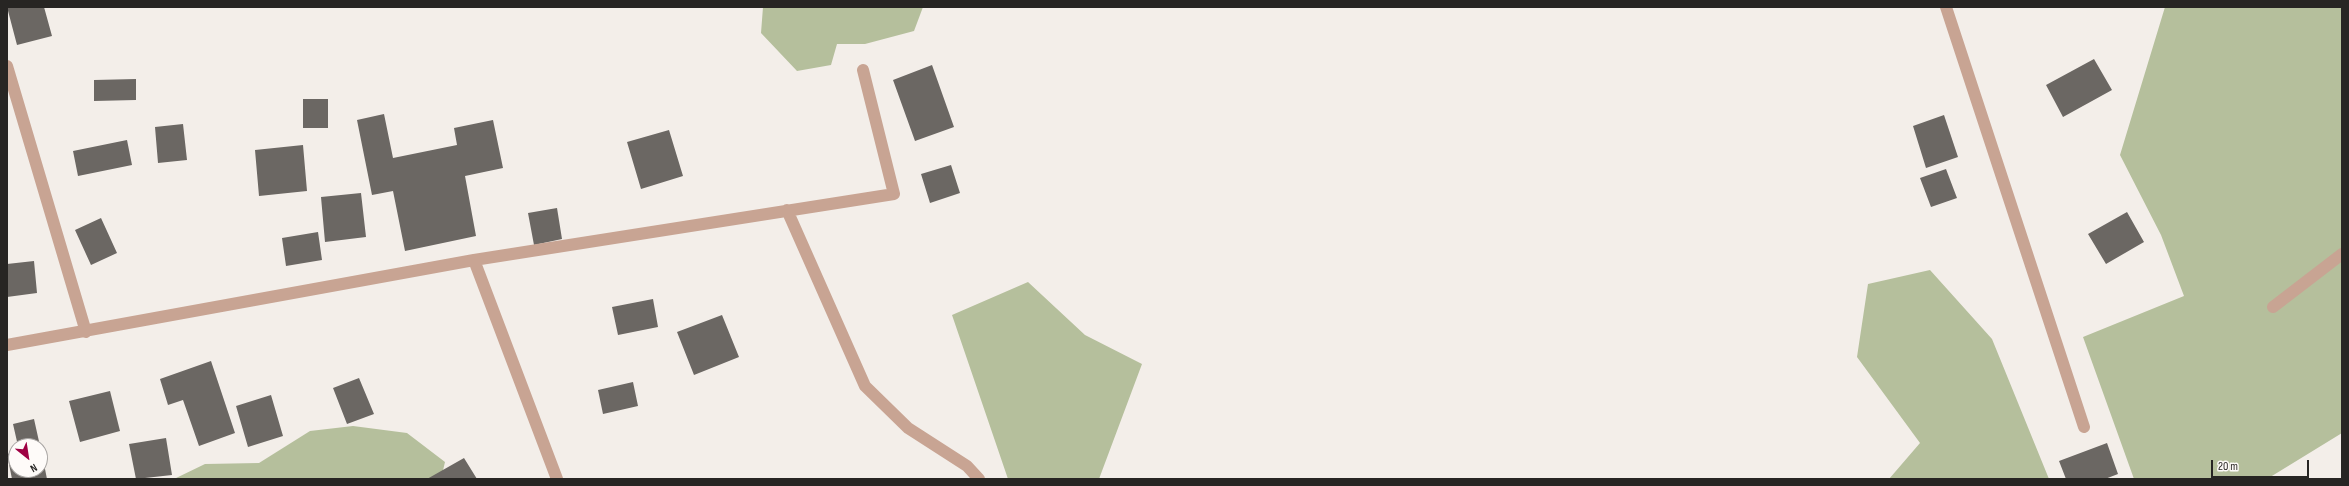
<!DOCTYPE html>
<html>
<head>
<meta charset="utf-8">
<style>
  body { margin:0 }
  #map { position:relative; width:2349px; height:486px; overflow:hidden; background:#f3eee9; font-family:"Sofia Sans Condensed",sans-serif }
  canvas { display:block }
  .frame { position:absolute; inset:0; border:8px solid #272523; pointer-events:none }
  .north { position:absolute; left:8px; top:438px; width:40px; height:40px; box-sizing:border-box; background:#fefbf9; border:1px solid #a8a5a3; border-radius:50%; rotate:150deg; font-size:11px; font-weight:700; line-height:16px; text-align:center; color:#272523 }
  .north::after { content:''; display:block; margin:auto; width:14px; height:18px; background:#9f0144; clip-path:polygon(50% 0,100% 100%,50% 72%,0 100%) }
  .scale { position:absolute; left:2211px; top:460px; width:98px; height:18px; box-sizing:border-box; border:2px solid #272523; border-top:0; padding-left:5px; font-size:12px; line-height:14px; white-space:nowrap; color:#272523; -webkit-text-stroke:3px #fefbf9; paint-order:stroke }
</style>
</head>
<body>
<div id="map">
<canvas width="2349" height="486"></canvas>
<div class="frame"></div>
<div class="north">N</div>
<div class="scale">20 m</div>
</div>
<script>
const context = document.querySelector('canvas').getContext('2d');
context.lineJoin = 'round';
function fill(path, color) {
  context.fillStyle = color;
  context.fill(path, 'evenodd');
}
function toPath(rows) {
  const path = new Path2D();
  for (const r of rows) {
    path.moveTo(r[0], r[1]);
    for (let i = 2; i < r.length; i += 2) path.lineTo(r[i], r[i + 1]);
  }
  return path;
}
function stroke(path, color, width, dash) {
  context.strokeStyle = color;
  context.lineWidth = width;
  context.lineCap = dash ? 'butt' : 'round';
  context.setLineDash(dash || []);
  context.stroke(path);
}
fill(toPath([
  [763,7,923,7,914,31,865,44,837,44,831,65,797,71,761,33],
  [2165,7,2342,7,2342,433,2267,479,2134,479,2083,337,2184,296,2161,235,2120,155],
  [1930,270,1992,339,2049,479,1889,479,1920,443,1857,357,1868,284],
  [1028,282,1085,335,1142,364,1099,479,1008,479,952,315],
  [353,426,407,433,445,462,441,479,174,479,205,464,259,463,310,431]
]), '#b5bf9c');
fill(toPath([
  [7,7,44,7,52,36,17,45],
  [2094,59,2112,90,2063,117,2046,85],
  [932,65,954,127,915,141,893,80],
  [136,79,136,100,94,101,94,80],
  [303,99,328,99,328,128,303,128],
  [384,114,393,158,457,145,454,128,493,120,503,168,465,176,476,236,405,251,393,191,372,195,357,120],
  [1944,115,1958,157,1926,168,1913,126],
  [183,124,187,160,158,163,155,127],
  [669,130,683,176,641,189,627,142],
  [127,140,132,165,78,176,73,151],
  [303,145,307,191,259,196,255,150],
  [951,165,960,193,930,203,921,174],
  [1946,169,1957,198,1931,207,1920,178],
  [361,193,366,237,325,242,321,197],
  [557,208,562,239,534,245,528,213],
  [2127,212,2144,242,2106,264,2088,234],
  [101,218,117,253,91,265,75,230],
  [318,232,322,260,286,266,282,238],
  [34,261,37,293,7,297,7,264],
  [653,299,658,327,618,335,612,307],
  [722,315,739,357,694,375,677,332],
  [211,361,235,433,199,446,183,400,168,405,160,379],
  [359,378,374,414,347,424,333,388],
  [633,382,638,406,603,414,598,390],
  [110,391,120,431,80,442,69,401],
  [271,395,283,436,248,447,236,406],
  [34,419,40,446,18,446,13,424],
  [166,438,172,475,136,479,129,444],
  [2107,443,2118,474,2105,479,2066,479,2059,461],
  [41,449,47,479,12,479,7,454,16,452,16,470,40,470],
  [464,458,477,479,427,479]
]), '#6b6763');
stroke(toPath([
  [1946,7,2084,427],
  [7,66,86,332],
  [787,210,865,386,908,428,967,466,979,479],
  [474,260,557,479],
  [2273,307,2342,254],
  [7,345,474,260,894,194,863,70]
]), '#c8a493', 12);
</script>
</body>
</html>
